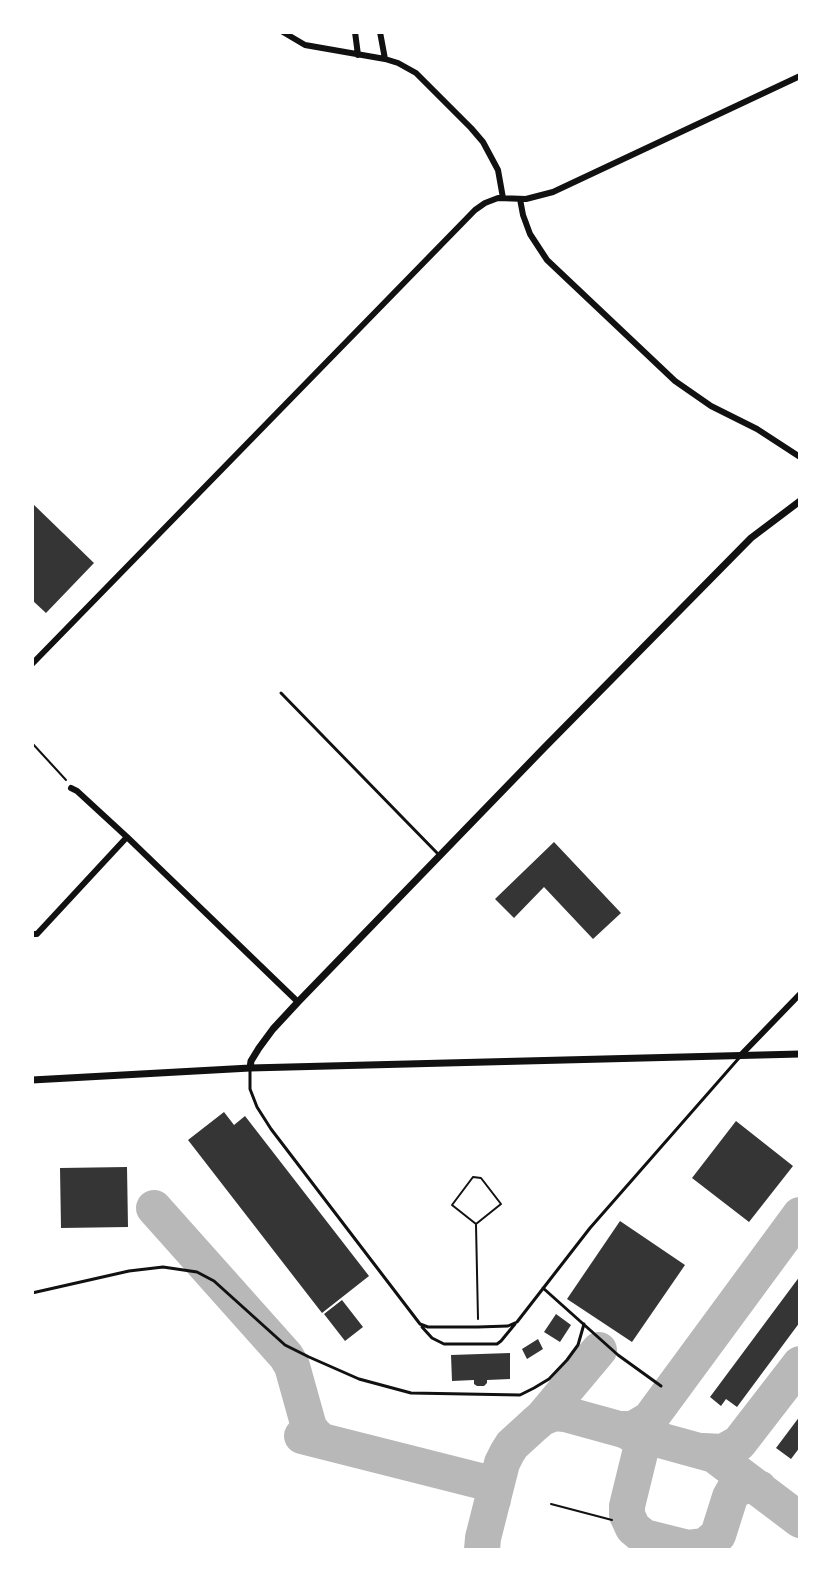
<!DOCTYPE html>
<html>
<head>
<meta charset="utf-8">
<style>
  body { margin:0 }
  #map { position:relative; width:832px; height:1582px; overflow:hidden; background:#fff; font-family:"Noto Serif",serif }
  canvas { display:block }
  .frame { position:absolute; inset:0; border:34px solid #fff; pointer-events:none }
</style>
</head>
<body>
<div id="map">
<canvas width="832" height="1582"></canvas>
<div class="frame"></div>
</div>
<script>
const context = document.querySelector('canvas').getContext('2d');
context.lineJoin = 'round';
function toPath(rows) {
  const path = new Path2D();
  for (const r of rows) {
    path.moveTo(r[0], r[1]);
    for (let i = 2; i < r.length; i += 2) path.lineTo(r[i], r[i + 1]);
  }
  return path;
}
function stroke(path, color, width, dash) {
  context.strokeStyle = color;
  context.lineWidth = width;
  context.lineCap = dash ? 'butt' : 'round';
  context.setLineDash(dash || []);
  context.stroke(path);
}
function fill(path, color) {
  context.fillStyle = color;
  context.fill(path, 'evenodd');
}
stroke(toPath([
  [154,1208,286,1356,292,1366,309,1427,314,1434,322,1441],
  [542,1418,599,1350],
  [621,1429,633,1429,650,1419,800,1215],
  [624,1430,637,1437,641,1449,627,1506,627,1515,633,1528,644,1537,688,1548,705,1546,718,1535,730,1497,734,1490,748,1485,759,1488],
  [302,1436,484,1482,492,1489,493,1500],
  [703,1451,723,1452,739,1443,800,1364],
  [482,1550,483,1538,502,1463,507,1453,512,1445,535,1424,542,1418,555,1413,565,1414,714,1455,800,1520]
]), '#b8b8b8', 36);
fill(toPath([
  [32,503,94,563,46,613,32,600],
  [554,842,621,913,593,939,544,887,514,918,495,899],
  [224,1112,234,1125,245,1116,369,1276,322,1313,188,1140],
  [736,1121,793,1166,749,1222,692,1178],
  [127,1167,128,1227,61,1228,60,1168],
  [620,1221,685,1265,632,1342,567,1299],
  [800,1276,800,1322,737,1407,726,1399,721,1406,710,1397],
  [342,1300,363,1327,345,1341,324,1314],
  [556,1314,571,1325,560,1342,544,1332],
  [538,1339,543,1349,527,1359,522,1349],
  [510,1353,510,1379,487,1380,487,1383,484,1386,477,1386,474,1384,474,1380,452,1381,451,1355],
  [800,1416,800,1447,791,1459,776,1448]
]), '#353535');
stroke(toPath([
  [32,743,66,780],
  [473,1177,481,1178,501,1204,476,1224,452,1205,473,1177],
  [476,1225,478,1319],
  [551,1504,612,1520]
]), '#111', 2);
stroke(toPath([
  [281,693,440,856],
  [250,1068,250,1089,257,1107,271,1129,420,1324,428,1327,478,1327,508,1326,517,1322,590,1228,739,1058],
  [543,1288,618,1355,661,1386],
  [32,1293,129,1271,163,1267,197,1272,214,1281,285,1345,309,1357,359,1379,411,1393,520,1395,534,1388,549,1379,567,1360,578,1345,584,1324],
  [422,1327,432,1338,444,1344,497,1344,501,1341,515,1324]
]), '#111', 3);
stroke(toPath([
  [283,32,305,45,385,59,398,63,416,73,471,128,483,142,498,170,503,198],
  [355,32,358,55],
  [380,32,385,59],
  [520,199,523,215,530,234,547,260,675,381,711,406,757,429,800,457],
  [32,664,475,210,485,203,498,198,526,199,553,192,800,76],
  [71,788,77,791,127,837,298,1002],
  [32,934,37,934,127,837],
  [740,1056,800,994]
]), '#111', 6);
stroke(toPath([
  [250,1068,251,1061,259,1048,273,1029,298,1002,543,749,751,538,800,501],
  [32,1080,250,1068,800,1054]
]), '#111', 7);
</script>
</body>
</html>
